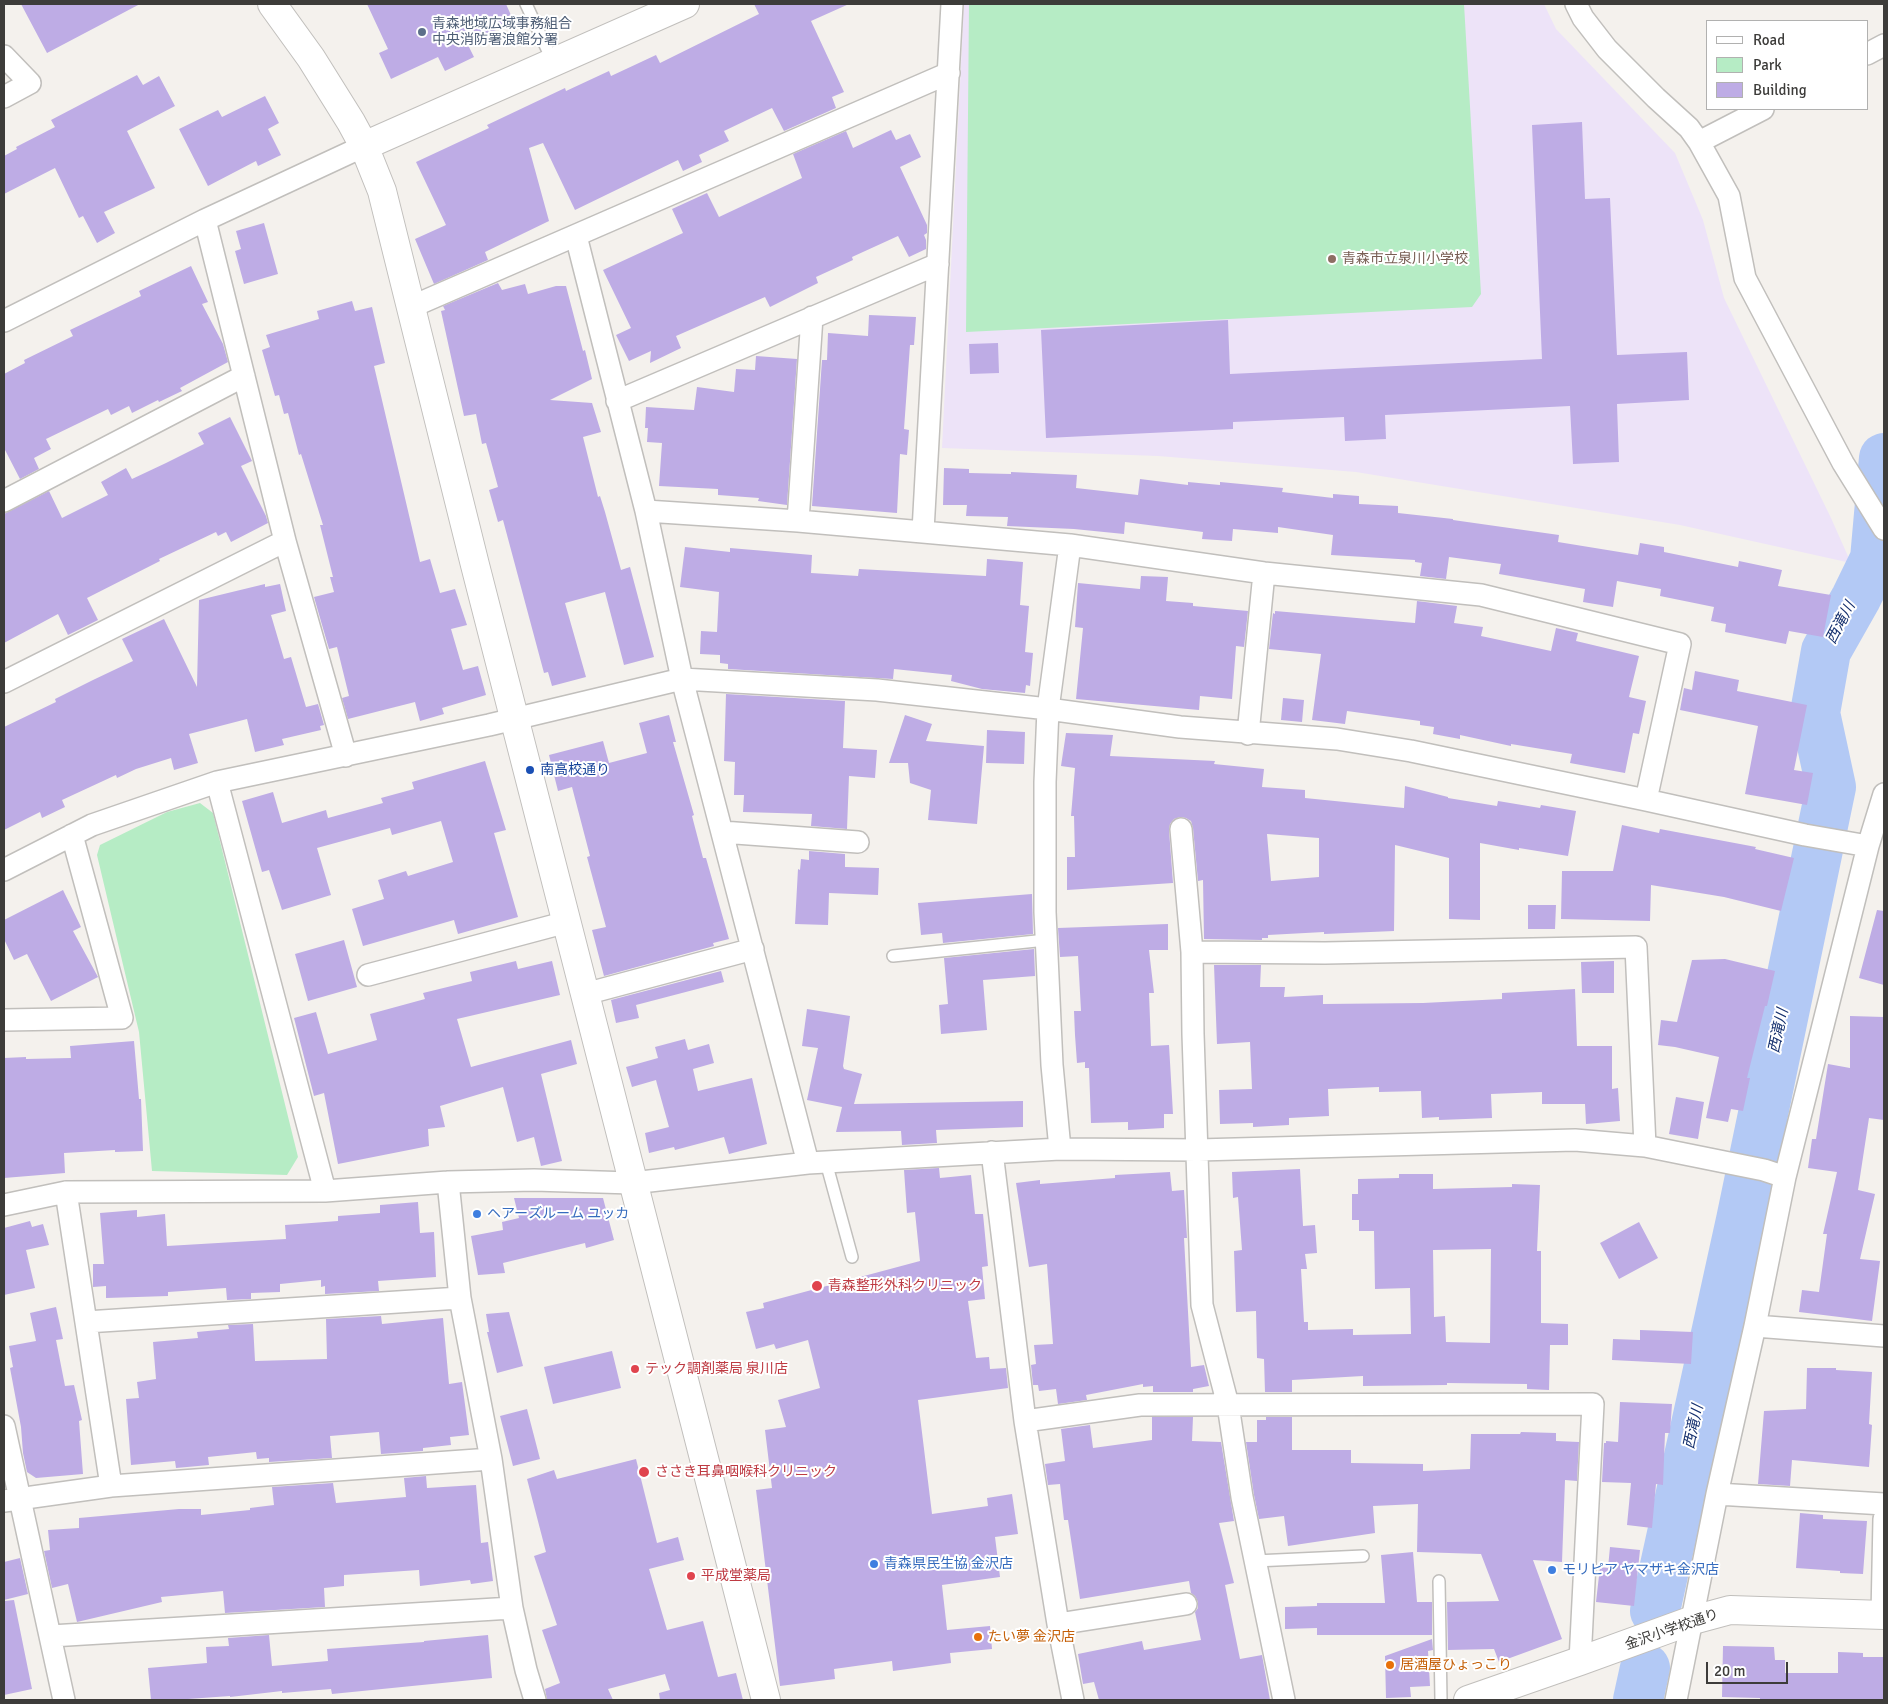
<!DOCTYPE html>
<html>
<head>
<meta charset="utf-8">
<style>
  body { margin:0 }
  #map { position:relative; width:1888px; height:1704px; overflow:hidden; background:#f4f1ed; font-family:Signika,sans-serif }
  canvas { display:block }
  .frame { position:absolute; inset:0; border:5px solid #3d3c3a; pointer-events:none }
  .legend { position:absolute; left:1706px; top:20px; width:162px; height:90px; box-sizing:border-box; background:#fff; border:1px solid #b1b1b0; margin:0; padding:6px 9px; list-style:none; font-size:15px; color:#3d3c3a }
  .legend li { display:flex; align-items:center; gap:10px; height:25px }
  .legend b { width:25px; border:1px solid #b1b1b0 }
  .scale { position:absolute; left:1706px; top:1662px; width:82px; height:22px; box-sizing:border-box; border:2px solid #3d3c3a; border-top:0; padding-left:6px; font-size:15px; line-height:18px; white-space:nowrap; color:#3d3c3a; -webkit-text-stroke:4px #fff; paint-order:stroke }
</style>
</head>
<body>
<div id="map">
<canvas width="1888" height="1704"></canvas>
<div class="frame"></div>
<ul class="legend">
<li><b style="height:6px;background:#fff"></b>Road</li>
<li><b style="height:14px;background:#b6ecc5"></b>Park</li>
<li><b style="height:14px;background:#beace5"></b>Building</li>
</ul>
<div class="scale">20 m</div>
</div>
<script>
const context = document.querySelector('canvas').getContext('2d');
context.lineJoin = 'round';
function fill(path, color) {
  context.fillStyle = color;
  context.fill(path, 'evenodd');
}
function toPath(rows) {
  const path = new Path2D();
  for (const r of rows) {
    path.moveTo(r[0], r[1]);
    for (let i = 2; i < r.length; i += 2) path.lineTo(r[i], r[i + 1]);
  }
  return path;
}
function stroke(path, color, width, dash) {
  context.strokeStyle = color;
  context.lineWidth = width;
  context.lineCap = dash ? 'butt' : 'round';
  context.setLineDash(dash || []);
  context.stroke(path);
}
function write(font, color, halo, rows, align = 'center') {
  context.font = font + ' Signika,"Noto Sans JP",sans-serif';
  context.lineWidth = 4;
  context.setLineDash([]);
  context.textBaseline = 'middle';
  context.strokeStyle = halo;
  context.fillStyle = color;
  for (const [text, x, y, turn = 0] of rows) {
    context.save();
    context.translate(x, y);
    context.rotate((+turn || 0) * Math.PI / 180);
    context.textAlign = isNaN(turn) ? turn : align;
    if (halo) context.strokeText(text, 0, 0);
    context.fillText(text, 0, 0);
    context.restore();
  }
}
fill(toPath([
  [964,4,1544,4,1556,29,1675,153,1703,220,1724,298,1831,518,1851,563,1680,525,1356,472,1158,456,942,448]
]), '#ede3f8');
fill(toPath([
  [969,4,1464,4,1481,294,1472,307,966,332],
  [200,803,213,813,298,1157,287,1175,152,1171,139,1032,97,855,100,845,167,812]
]), '#b6ecc5');
stroke(toPath([
  [1655,1611,1741,1220,1831,787,1815,713,1826,651,1856,598,1875,559,1884,458],
  [1638,1700,1645,1668]
]), '#b3c9f5', 50);
fill(toPath([
  [21,4,140,4,47,53],
  [367,4,506,4,514,22,467,43,474,57,445,71,438,57,391,79,379,53,388,49],
  [754,4,849,4,811,21,844,92,832,97,836,108,784,131,772,108,724,131,729,141,699,155,702,162,683,171,678,160,575,210,543,143,529,148,549,221,485,252,488,260,434,284,415,239,446,225,416,162,489,128,487,125,565,88,566,91,609,71,611,76,656,55,660,63,759,14],
  [137,75,143,85,159,76,175,106,127,131,155,188,104,212,115,233,97,243,83,216,79,218,55,168,4,194,4,156,17,149,16,147,55,127,51,120],
  [265,96,279,123,268,129,281,155,258,166,256,161,208,186,179,129,218,110,222,117],
  [1582,122,1585,199,1610,198,1617,355,1687,352,1689,400,1617,404,1619,462,1573,464,1570,406,1385,415,1386,439,1345,441,1344,417,1233,422,1233,429,1046,438,1041,330,1228,320,1230,374,1542,359,1532,125],
  [891,130,896,140,910,134,921,157,900,167,927,225,927,233,924,235,926,240,926,249,909,257,898,236,852,257,853,260,816,277,818,283,770,307,765,297,676,336,681,348,650,363,651,351,629,361,616,335,631,328,603,270,683,233,672,209,707,193,719,217,802,178,793,154,846,131,853,148],
  [264,223,278,274,244,284,235,251,241,249,236,231],
  [191,266,208,302,202,304,223,344,228,362,180,388,182,391,159,402,158,400,132,413,129,406,111,415,108,409,46,439,51,449,34,458,39,469,20,479,4,448,4,374,25,363,24,360,73,336,70,330,141,296,139,291],
  [498,283,502,290,525,284,528,294,556,286,566,286,583,351,585,350,592,379,550,400,592,403,601,432,583,437,598,497,600,496,605,512,621,570,630,567,654,657,624,665,605,592,565,603,586,677,552,686,548,672,544,673,503,520,498,522,489,490,498,487,486,443,482,444,476,414,464,416,441,311,445,310,443,306],
  [352,301,355,311,372,307,385,363,374,366,420,562,430,559,440,593,455,589,467,625,451,629,463,670,478,666,486,695,442,708,444,714,420,721,415,702,348,719,342,698,349,696,337,647,329,649,314,597,334,592,330,577,333,577,320,525,323,525,301,454,299,455,288,413,284,414,279,395,275,396,262,350,270,347,266,335,319,319,317,311],
  [869,315,916,317,914,345,910,345,904,429,909,430,907,455,900,454,897,513,812,506,822,360,827,360,828,333,868,336],
  [998,343,999,373,970,374,969,344],
  [756,356,797,359,787,505,758,501,759,498,718,495,718,489,659,486,662,443,647,442,648,428,645,428,646,407,694,410,697,387,734,392,736,369,755,370],
  [230,417,252,461,241,466,266,516,268,523,231,542,226,532,218,536,216,532,159,559,160,561,87,598,98,620,68,635,58,614,4,643,4,514,49,491,62,518,108,495,101,482,126,468,132,479,166,463,204,444,198,433],
  [944,468,969,469,969,473,1011,474,1011,472,1077,475,1076,488,1138,495,1140,479,1188,485,1188,482,1220,485,1220,482,1283,488,1282,492,1333,498,1333,494,1359,496,1359,504,1398,506,1398,513,1453,519,1453,520,1559,535,1558,542,1638,555,1640,543,1664,547,1664,552,1738,567,1739,561,1782,570,1778,586,1831,595,1823,637,1789,631,1786,644,1725,632,1726,624,1711,621,1714,607,1660,596,1661,589,1617,581,1613,607,1583,602,1585,589,1499,574,1501,564,1449,557,1446,579,1420,576,1422,563,1415,562,1415,560,1331,555,1333,535,1278,527,1278,533,1233,529,1232,541,1202,539,1203,532,1125,522,1124,534,1074,529,1007,526,1008,517,966,516,967,505,943,505],
  [685,547,730,552,730,548,812,555,811,573,858,576,859,569,986,576,987,559,1023,562,1020,605,1029,606,1025,652,1033,653,1030,686,1026,685,1025,693,982,689,951,681,952,675,894,669,893,679,728,669,728,664,720,663,720,655,700,654,701,631,717,632,719,592,680,587],
  [1141,576,1168,577,1166,601,1193,603,1193,606,1248,611,1244,647,1236,646,1232,699,1200,696,1199,710,1076,699,1083,628,1075,627,1078,583,1140,589],
  [265,584,265,587,280,584,286,611,271,615,284,659,291,657,306,707,318,704,324,725,320,726,321,730,282,739,284,745,255,752,247,719,189,734,198,763,174,770,171,758,136,769,117,778,116,775,62,800,65,807,42,818,40,812,4,830,4,727,56,702,55,699,93,680,133,661,122,639,164,619,197,687,199,600],
  [1417,601,1457,606,1454,623,1483,627,1481,636,1551,651,1556,628,1578,633,1576,641,1639,656,1629,697,1646,701,1639,734,1633,733,1625,773,1570,763,1572,754,1511,744,1511,746,1460,735,1460,739,1433,734,1434,727,1420,725,1420,721,1347,711,1345,724,1312,720,1321,654,1269,649,1273,613,1275,614,1275,611,1415,623],
  [1695,671,1739,680,1737,691,1807,705,1794,770,1813,773,1807,805,1745,794,1758,726,1680,710,1684,688,1692,690],
  [726,694,845,701,843,748,877,750,875,778,849,776,847,829,811,826,812,814,743,812,744,795,734,795,735,762,724,761],
  [1283,698,1304,700,1302,722,1281,720],
  [669,715,676,742,673,742,694,815,692,816,703,858,706,858,729,939,713,943,714,946,604,976,592,930,606,927,587,857,590,856,572,787,558,791,549,755,603,741,609,763,647,753,639,723],
  [905,715,932,724,926,741,984,746,977,824,928,820,931,790,910,783,908,763,889,763],
  [987,730,1025,732,1024,764,986,763],
  [1066,733,1113,735,1110,756,1215,761,1214,764,1264,769,1262,787,1305,790,1305,798,1404,808,1405,786,1448,797,1448,798,1497,806,1498,801,1540,808,1541,805,1576,811,1568,856,1519,848,1519,850,1480,843,1480,920,1449,919,1449,858,1395,845,1394,931,1324,934,1324,932,1268,935,1268,938,1262,938,1262,940,1204,939,1203,880,1198,881,1193,828,1191,821,1186,818,1180,817,1174,819,1170,824,1169,830,1173,883,1067,890,1067,857,1075,857,1074,816,1071,816,1075,768,1061,766],
  [1267,834,1319,838,1319,877,1271,881],
  [485,761,506,830,494,833,518,917,458,934,454,920,363,946,352,909,384,899,378,880,406,871,408,876,453,862,441,821,392,835,390,828,317,848,331,895,282,910,269,870,262,872,242,801,273,792,282,823,326,810,328,818,383,803,381,798,414,789,412,782],
  [1622,825,1659,833,1660,829,1756,847,1755,849,1794,858,1781,911,1724,897,1651,885,1650,921,1561,919,1562,871,1613,871],
  [809,851,845,854,845,867,879,868,878,895,829,893,828,925,795,924,798,869,800,870,801,859,809,860],
  [63,890,81,927,73,931,98,977,51,1001,27,954,14,960,4,939,4,920],
  [1032,894,1033,934,943,943,942,933,921,935,918,903],
  [1528,905,1556,905,1555,929,1528,929],
  [1877,910,1884,911,1884,985,1859,978],
  [1168,924,1168,950,1149,950,1154,993,1149,993,1151,1046,1169,1045,1173,1114,1164,1114,1164,1128,1128,1130,1128,1122,1091,1123,1089,1068,1085,1068,1085,1062,1077,1063,1075,1035,1074,1011,1081,1011,1078,956,1060,957,1058,928],
  [344,940,357,987,308,1001,295,954],
  [1034,949,1035,976,983,980,987,1030,941,1034,939,1005,948,1004,944,958],
  [1725,959,1775,971,1767,1006,1765,1006,1747,1078,1750,1078,1743,1111,1731,1109,1728,1122,1706,1118,1719,1057,1675,1047,1658,1045,1661,1020,1677,1022,1692,960],
  [516,961,518,969,552,961,560,995,457,1019,471,1067,571,1040,577,1064,541,1074,562,1161,541,1166,534,1137,517,1142,503,1087,440,1106,445,1127,428,1129,429,1146,338,1164,324,1093,314,1096,294,1018,316,1012,328,1054,377,1040,370,1014,425,999,423,993,472,981,470,972],
  [1614,961,1614,993,1582,993,1581,962],
  [1214,965,1261,965,1260,987,1285,987,1284,997,1323,995,1323,1004,1423,1003,1502,999,1502,993,1575,989,1577,1046,1612,1046,1612,1089,1618,1088,1620,1121,1586,1124,1585,1104,1542,1104,1542,1092,1491,1094,1492,1118,1439,1120,1439,1117,1422,1118,1421,1091,1379,1092,1379,1087,1328,1089,1329,1116,1289,1118,1289,1125,1253,1127,1253,1123,1220,1124,1219,1090,1252,1089,1250,1042,1217,1044],
  [721,971,724,982,636,1005,639,1018,616,1023,611,1000],
  [807,1009,850,1016,843,1066,844,1069,862,1074,854,1104,1023,1101,1023,1127,936,1130,937,1143,902,1145,901,1131,836,1132,842,1107,807,1100,818,1048,802,1046],
  [1850,1016,1884,1017,1884,1120,1869,1118,1858,1190,1875,1194,1860,1259,1880,1261,1872,1321,1799,1312,1802,1290,1819,1292,1827,1234,1823,1234,1837,1172,1808,1168,1812,1139,1816,1139,1828,1064,1850,1068],
  [685,1039,688,1050,709,1044,714,1063,693,1069,698,1091,752,1078,767,1144,729,1154,724,1137,675,1150,674,1147,649,1153,645,1133,669,1127,657,1084,656,1080,632,1087,626,1067,658,1058,655,1047],
  [134,1041,139,1099,141,1099,143,1151,115,1152,115,1150,64,1153,65,1173,4,1178,4,1058,26,1057,26,1059,71,1058,70,1046],
  [1676,1097,1704,1102,1698,1139,1669,1134],
  [939,1168,940,1178,971,1175,975,1214,983,1214,988,1266,982,1267,985,1299,968,1301,976,1358,989,1357,990,1369,1006,1368,1008,1388,918,1400,932,1514,988,1506,987,1498,1012,1494,1018,1534,995,1537,1000,1577,942,1585,947,1630,990,1626,992,1649,950,1653,951,1663,893,1671,892,1661,834,1669,835,1679,780,1686,756,1490,772,1488,765,1430,786,1427,778,1400,820,1388,808,1340,776,1349,774,1344,756,1349,746,1312,764,1308,763,1303,920,1261,915,1212,907,1213,904,1170],
  [1300,1169,1303,1226,1315,1225,1317,1253,1305,1254,1307,1269,1301,1269,1304,1322,1308,1322,1308,1330,1353,1329,1353,1335,1411,1334,1410,1288,1375,1289,1374,1231,1359,1231,1359,1220,1352,1220,1352,1194,1358,1194,1358,1179,1399,1178,1399,1174,1433,1174,1433,1189,1512,1187,1512,1184,1540,1185,1537,1251,1541,1251,1541,1323,1568,1324,1568,1345,1550,1345,1549,1390,1527,1389,1527,1384,1447,1383,1447,1385,1363,1386,1363,1376,1292,1380,1292,1392,1265,1392,1264,1359,1257,1358,1256,1311,1236,1312,1234,1251,1242,1250,1238,1197,1233,1198,1232,1172],
  [1491,1249,1490,1343,1446,1342,1445,1316,1434,1317,1433,1250],
  [1170,1172,1172,1191,1184,1190,1187,1238,1184,1238,1191,1367,1204,1365,1209,1386,1193,1389,1193,1392,1153,1392,1153,1386,1143,1387,1143,1384,1086,1395,1087,1400,1058,1404,1056,1389,1039,1391,1038,1385,1033,1385,1031,1365,1036,1364,1034,1345,1053,1344,1047,1264,1029,1267,1016,1183,1040,1180,1040,1184,1115,1178,1115,1175],
  [514,1198,603,1198,614,1240,586,1248,585,1243,503,1263,505,1273,478,1275,471,1236,503,1230,502,1222,519,1218],
  [418,1202,420,1233,434,1232,436,1277,378,1281,379,1291,325,1294,325,1286,321,1287,321,1280,280,1284,280,1292,251,1293,251,1299,227,1300,226,1288,168,1292,168,1296,106,1298,106,1286,93,1287,93,1264,104,1264,100,1213,137,1210,137,1217,165,1214,167,1246,286,1239,285,1225,338,1221,338,1216,380,1213,380,1205],
  [30,1221,32,1227,43,1224,49,1245,26,1250,35,1288,4,1295,4,1228],
  [1639,1222,1658,1258,1619,1279,1600,1243],
  [56,1307,63,1339,56,1340,65,1386,74,1385,82,1420,79,1421,83,1474,36,1478,27,1472,23,1453,21,1427,10,1368,13,1367,9,1346,36,1341,30,1313],
  [509,1312,523,1366,497,1373,487,1332,489,1332,486,1314],
  [381,1316,382,1324,443,1318,449,1384,462,1382,469,1435,450,1437,451,1445,423,1448,423,1451,381,1454,379,1432,330,1436,332,1458,269,1462,269,1458,257,1459,256,1452,208,1457,209,1465,176,1468,175,1461,131,1465,126,1399,139,1398,137,1382,156,1379,153,1342,198,1338,197,1332,229,1329,228,1325,253,1324,255,1361,327,1359,326,1319],
  [1640,1330,1693,1332,1691,1364,1612,1360,1613,1339,1640,1340],
  [612,1351,621,1388,553,1404,544,1367],
  [1807,1368,1836,1368,1836,1370,1872,1372,1869,1424,1872,1425,1869,1467,1792,1460,1790,1486,1758,1484,1764,1411,1806,1409],
  [1620,1402,1672,1404,1670,1433,1665,1433,1663,1485,1656,1484,1652,1528,1627,1525,1631,1483,1602,1482,1604,1443,1606,1443,1606,1441,1618,1442],
  [527,1409,540,1459,513,1466,500,1416],
  [1152,1417,1193,1417,1192,1441,1221,1442,1234,1521,1219,1523,1234,1583,1225,1585,1240,1659,1262,1655,1270,1700,1099,1700,1094,1682,1083,1684,1078,1654,1142,1641,1144,1650,1201,1640,1195,1612,1198,1608,1198,1602,1195,1596,1191,1593,1189,1581,1080,1599,1068,1520,1064,1520,1060,1484,1048,1485,1045,1464,1065,1461,1061,1429,1090,1425,1093,1448,1152,1440],
  [1266,1417,1292,1417,1292,1450,1351,1450,1351,1463,1423,1464,1423,1471,1470,1469,1471,1434,1520,1434,1521,1432,1556,1433,1556,1441,1579,1442,1577,1481,1565,1480,1562,1562,1533,1560,1562,1639,1499,1662,1494,1649,1448,1650,1447,1602,1499,1601,1481,1554,1417,1552,1418,1504,1373,1506,1375,1533,1288,1546,1284,1516,1259,1519,1254,1495,1246,1442,1257,1442,1257,1420,1266,1420],
  [636,1459,657,1543,678,1537,684,1560,649,1569,667,1630,703,1621,718,1677,736,1673,743,1700,660,1700,659,1693,670,1690,665,1674,608,1689,613,1700,547,1700,545,1689,560,1683,542,1630,557,1625,534,1556,546,1552,527,1479,554,1470,557,1479],
  [426,1476,427,1488,476,1485,481,1543,488,1542,493,1581,471,1584,470,1580,420,1586,419,1570,344,1575,344,1586,324,1588,325,1607,225,1613,223,1591,161,1597,162,1602,77,1622,68,1584,52,1588,44,1551,50,1550,48,1530,79,1528,79,1518,179,1509,201,1509,201,1515,250,1510,250,1508,274,1505,272,1487,333,1483,336,1503,406,1497,404,1478],
  [1800,1513,1823,1515,1823,1519,1867,1521,1863,1574,1840,1573,1840,1571,1796,1568],
  [1610,1547,1640,1550,1634,1606,1596,1602,1600,1567,1608,1568],
  [1413,1552,1417,1602,1432,1602,1432,1635,1317,1635,1317,1628,1285,1629,1285,1607,1317,1606,1317,1603,1385,1603,1381,1555],
  [20,1558,28,1594,4,1600,4,1562],
  [14,1600,32,1689,4,1695,4,1601],
  [269,1635,272,1666,328,1661,327,1649,424,1642,424,1641,488,1635,492,1678,332,1694,331,1689,282,1693,282,1691,230,1697,230,1696,174,1700,151,1700,148,1668,207,1663,206,1647,229,1646,228,1638],
  [1432,1639,1433,1650,1428,1651,1430,1686,1410,1687,1411,1697,1386,1698,1385,1656],
  [1723,1646,1774,1647,1775,1660,1785,1660,1785,1673,1838,1673,1838,1652,1863,1653,1863,1657,1884,1657,1884,1700,1760,1700,1760,1698,1722,1697]
]), '#beace5');
const service = toPath([
  [526,4,553,62],
  [893,956,1046,940],
  [826,1162,852,1257],
  [1255,1561,1363,1556],
  [1439,1581,1441,1700]
]);
const minor = toPath([
  [1576,4,1583,18,1607,49,1656,98,1689,128,1699,142,1729,196,1745,278,1843,463,1884,529],
  [1867,54,1884,45],
  [4,56,30,83,4,97],
  [1699,142,1763,109],
  [205,220,285,541,346,756],
  [576,236,646,511,682,679,808,1163],
  [411,307,949,73],
  [4,321,205,220,364,146],
  [617,401,938,264],
  [4,501,244,376],
  [646,511,798,521,1070,545,1264,573,1481,595,1680,644,1646,800],
  [798,521,812,317],
  [923,531,952,4],
  [4,682,285,541],
  [1248,734,1264,573],
  [217,782,325,1191],
  [1181,829,1192,952],
  [722,832,858,842],
  [4,870,92,825,217,782,489,725,682,679,877,690,1048,709,1180,727,1337,739,1411,751,1646,800,1805,835,1868,846],
  [368,975,567,922],
  [585,994,753,949],
  [4,1020,122,1018,72,835],
  [1060,1149,1052,1065,1045,912,1045,782,1048,709,1070,545],
  [992,1152,1025,1421,1058,1624,1073,1700],
  [448,1182,460,1298,491,1459,512,1608,526,1670,535,1700],
  [66,1192,111,1486],
  [4,1205,66,1192,325,1191,448,1182,534,1180,632,1183,808,1163,1060,1149,1198,1150,1575,1140,1645,1146,1764,1170,1785,1177],
  [86,1322,460,1298],
  [1755,1326,1884,1336],
  [1025,1421,1140,1405,1593,1404,1580,1661],
  [4,1426,64,1700],
  [1717,1494,1884,1504],
  [4,1501,111,1486,491,1459],
  [1882,1615,1884,1519],
  [1058,1624,1186,1604],
  [51,1636,512,1608],
  [1284,1700,1242,1497,1228,1405,1202,1305,1193,1034,1192,952,1325,953,1636,947,1645,1146],
  [1676,1700,1717,1494,1755,1326,1785,1177,1868,846,1884,794]
]);
const tertiary = toPath([
  [272,4,311,58,351,122,364,146,382,191,475,565,766,1700],
  [364,146,685,4],
  [1468,1700,1580,1661,1693,1620,1730,1610,1884,1615]
]);
stroke(service, '#c1bfbc', 14);
stroke(minor, '#c1bfbc', 24);
stroke(tertiary, '#c1bfbc', 30);
stroke(service, '#fff', 11);
stroke(minor, '#fff', 21);
stroke(tertiary, '#fff', 28);
for (const [x, y, r, color] of [
  [422,32,5,"#5c6f8a"],
  [1332,259,5,"#8d6e63"],
  [530,770,5,"#1a4fb4"],
  [477,1214,5,"#3f7fe0"],
  [817,1286,6,"#e0444e"],
  [635,1369,5,"#e0444e"],
  [644,1472,6,"#e0444e"],
  [874,1564,5,"#3f7fe0"],
  [1552,1570,5,"#3f7fe0"],
  [691,1576,5,"#e0444e"],
  [978,1637,5,"#e8710a"],
  [1390,1665,5,"#e8710a"]
]) {
  const dot = new Path2D();
  dot.arc(x, y, r, 0, 2 * Math.PI);
  context.fillStyle = color;
  context.fill(dot);
  stroke(dot, '#fff', 2);
}
write('14px', '#4e5e75', '#fff', [
  ["青森地域広域事務組合",432,24],
  ["中央消防署浪館分署",432,40]
], 'left');
write('14px', '#785e54', '#fff', [
  ["青森市立泉川小学校",1342,259]
], 'left');
write('14px', '#164399', '#fff', [
  ["南高校通り",540,770]
], 'left');
write('14px', '#366cbe', '#fff', [
  ["ヘアーズルーム ユッカ",487,1214],
  ["青森県民生協 金沢店",884,1564],
  ["モリピア ヤマザキ金沢店",1562,1570]
], 'left');
write('14px', '#be3a42', '#fff', [
  ["青森整形外科クリニック",828,1286],
  ["テック調剤薬局 泉川店",645,1369],
  ["ささき耳鼻咽喉科クリニック",655,1472],
  ["平成堂薬局",701,1576]
], 'left');
write('14px', '#3d3c3a', '#fff', [
  ["金沢小学校通り",1672,1630,-19]
]);
write('14px', '#c56008', '#fff', [
  ["たい夢 金沢店",988,1637],
  ["居酒屋ひょっこり",1400,1665]
], 'left');
write('italic 15px', '#15306e', '#fff', [
  ["西滝川",1841,623,-62],
  ["西滝川",1779,1031,-78],
  ["西滝川",1694,1427,-78]
]);
</script>
</body>
</html>
